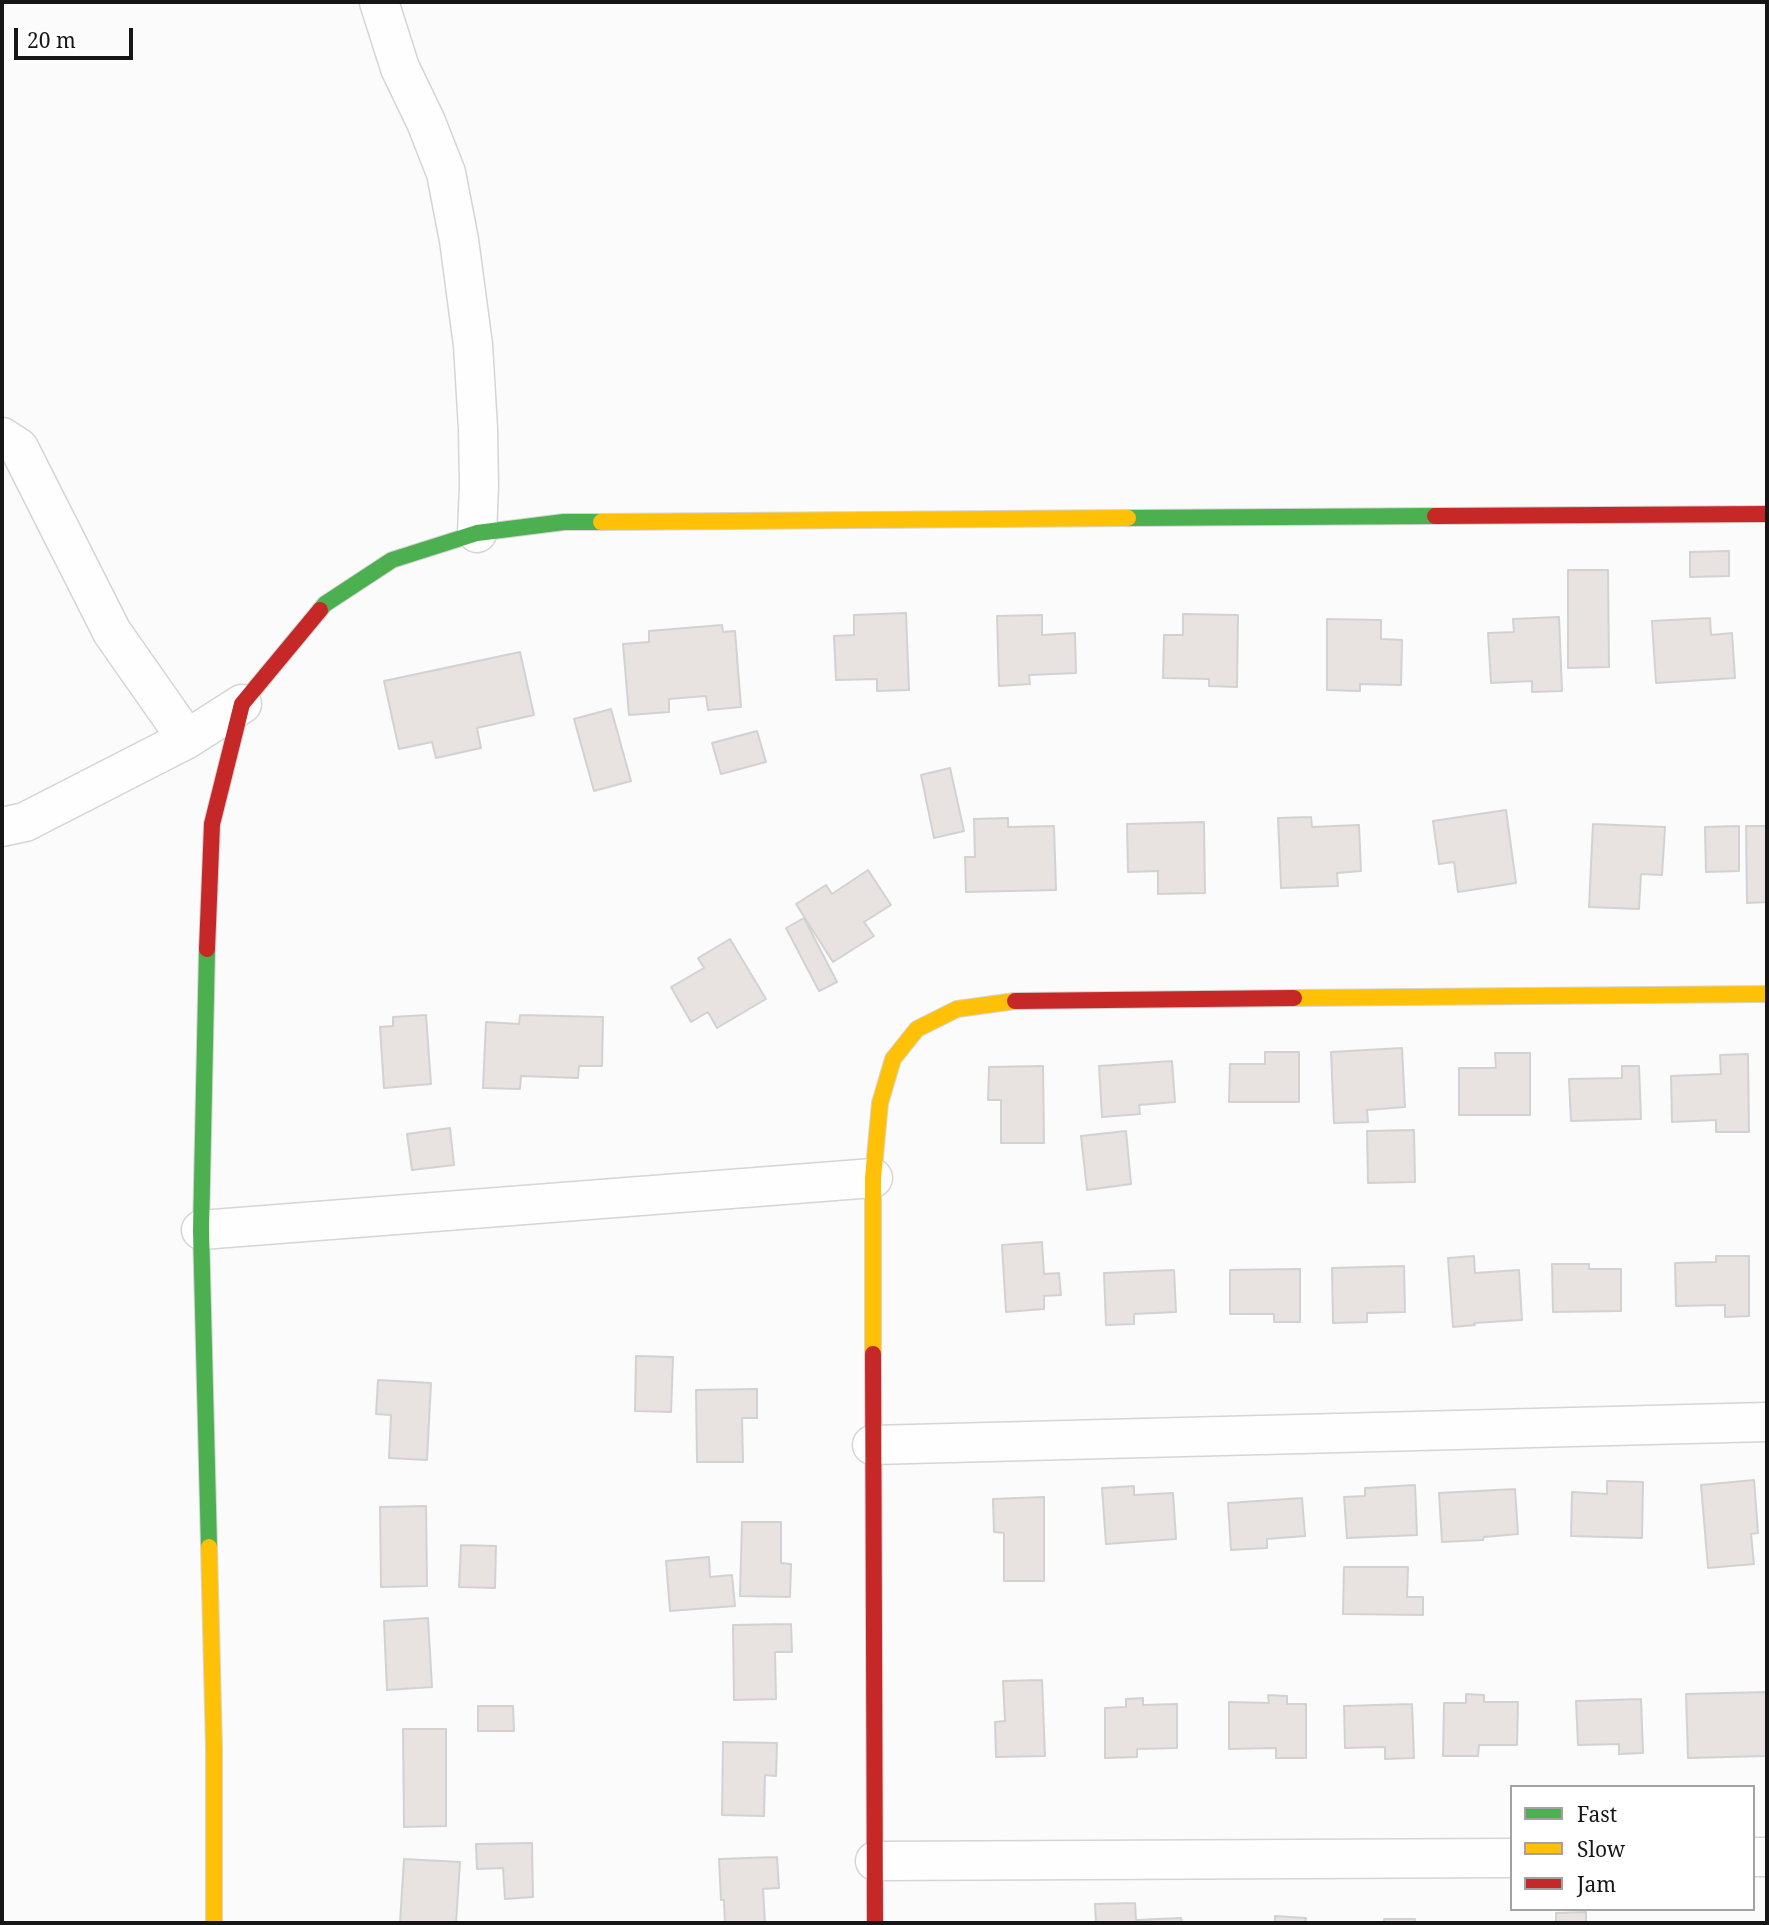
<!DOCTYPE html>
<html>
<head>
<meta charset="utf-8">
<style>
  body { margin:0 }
  #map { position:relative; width:1769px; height:1925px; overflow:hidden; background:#fbfbfc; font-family:"Noto Serif",serif }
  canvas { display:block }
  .frame { position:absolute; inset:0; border:4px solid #161617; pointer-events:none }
  .legend { position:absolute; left:1510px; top:1785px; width:245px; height:126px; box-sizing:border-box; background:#fff; border:2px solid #a2a2a2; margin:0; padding:9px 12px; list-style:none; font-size:21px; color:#161617 }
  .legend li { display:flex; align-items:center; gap:14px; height:35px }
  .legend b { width:35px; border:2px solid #a2a2a2 }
  .scale { position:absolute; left:14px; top:28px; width:119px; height:32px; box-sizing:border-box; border:4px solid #161617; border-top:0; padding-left:9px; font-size:21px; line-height:24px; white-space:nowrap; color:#161617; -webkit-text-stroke:5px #fff; paint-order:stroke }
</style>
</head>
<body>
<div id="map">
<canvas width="1769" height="1925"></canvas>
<div class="frame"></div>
<ul class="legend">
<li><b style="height:9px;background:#4caf50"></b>Fast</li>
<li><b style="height:9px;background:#ffc107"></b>Slow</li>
<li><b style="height:9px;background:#c62828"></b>Jam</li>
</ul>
<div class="scale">20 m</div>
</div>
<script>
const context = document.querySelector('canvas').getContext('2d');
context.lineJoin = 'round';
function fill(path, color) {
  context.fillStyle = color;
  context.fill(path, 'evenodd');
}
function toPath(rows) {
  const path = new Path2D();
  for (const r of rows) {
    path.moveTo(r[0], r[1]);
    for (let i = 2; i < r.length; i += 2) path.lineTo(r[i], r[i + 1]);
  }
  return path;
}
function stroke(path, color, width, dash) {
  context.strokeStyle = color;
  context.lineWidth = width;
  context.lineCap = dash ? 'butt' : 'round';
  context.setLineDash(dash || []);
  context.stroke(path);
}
const building = toPath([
  [1729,551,1729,576,1690,577,1690,552,1729,551],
  [1568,570,1608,570,1609,667,1568,668,1568,570],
  [906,613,909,690,877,691,877,679,836,680,834,636,854,635,854,615,906,613],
  [1183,614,1238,615,1237,687,1209,686,1209,679,1163,678,1164,635,1183,635,1183,614],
  [1042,615,1042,635,1075,633,1076,673,1029,675,1030,684,999,686,997,616,1042,615],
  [1559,617,1562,691,1532,692,1532,681,1491,683,1488,633,1514,632,1513,619,1559,617],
  [1710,618,1711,635,1732,633,1735,678,1656,683,1652,621,1710,618],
  [1327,619,1381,620,1381,639,1402,640,1401,685,1360,684,1360,691,1327,690,1327,619],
  [722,625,723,632,735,631,741,707,708,710,706,696,669,699,669,712,629,715,623,644,649,642,649,631,722,625],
  [520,652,534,715,477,728,481,748,436,758,432,742,399,749,384,681,520,652],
  [611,709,631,781,594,791,574,719,611,709],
  [757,731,766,762,721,774,712,743,757,731],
  [950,768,964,831,934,838,921,775,950,768],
  [1506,810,1516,883,1458,892,1454,862,1439,864,1433,821,1506,810],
  [1311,817,1312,827,1359,825,1361,871,1337,873,1338,886,1281,888,1278,818,1311,817],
  [1008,818,1008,827,1054,826,1056,890,966,892,965,857,975,857,974,819,1008,818],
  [1204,822,1205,893,1158,894,1158,871,1128,872,1127,824,1204,822],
  [1593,824,1665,827,1662,875,1641,874,1639,909,1589,907,1593,824],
  [1739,826,1739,871,1706,872,1705,827,1739,826],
  [1746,826,1767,826,1767,902,1747,903,1746,826],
  [868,870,891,905,864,922,874,936,833,962,796,904,826,885,832,894,868,870],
  [804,918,837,982,819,991,786,928,804,918],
  [730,939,766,999,717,1028,708,1012,691,1022,671,987,704,968,698,958,730,939],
  [426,1015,431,1084,384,1088,380,1027,393,1026,393,1017,426,1015],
  [520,1015,603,1017,602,1066,579,1066,578,1078,521,1076,520,1089,483,1088,486,1022,519,1024,520,1015],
  [1402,1048,1405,1107,1367,1110,1368,1122,1334,1123,1331,1052,1402,1048],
  [1265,1052,1299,1052,1299,1102,1229,1102,1230,1064,1265,1064,1265,1052],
  [1495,1053,1530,1053,1530,1115,1459,1115,1459,1068,1496,1068,1495,1053],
  [1748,1054,1749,1132,1716,1132,1716,1120,1672,1122,1671,1076,1721,1074,1720,1055,1748,1054],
  [1172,1061,1175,1102,1139,1105,1140,1114,1102,1117,1099,1066,1172,1061],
  [1043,1066,1044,1143,1001,1143,1001,1100,988,1100,989,1067,1043,1066],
  [1622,1066,1639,1066,1641,1119,1571,1121,1569,1079,1622,1078,1622,1066],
  [450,1128,454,1165,412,1170,407,1134,450,1128],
  [1414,1130,1415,1182,1368,1183,1367,1131,1414,1130],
  [1126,1131,1131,1184,1087,1190,1081,1136,1126,1131],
  [1042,1242,1044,1274,1059,1273,1061,1295,1044,1296,1044,1309,1006,1312,1002,1245,1042,1242],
  [1474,1256,1475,1273,1519,1270,1522,1320,1474,1323,1475,1325,1453,1327,1448,1258,1474,1256],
  [1716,1256,1749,1256,1749,1316,1725,1317,1725,1305,1676,1306,1675,1263,1716,1262,1716,1256],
  [1552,1264,1589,1264,1589,1269,1621,1269,1621,1311,1553,1312,1552,1264],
  [1404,1266,1405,1312,1367,1313,1367,1322,1333,1323,1332,1268,1404,1266],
  [1300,1269,1300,1322,1274,1322,1274,1314,1230,1314,1230,1270,1300,1269],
  [1174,1270,1176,1312,1134,1314,1134,1324,1106,1325,1104,1273,1174,1270],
  [636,1356,673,1357,671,1412,635,1411,636,1356],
  [378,1380,431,1383,427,1460,389,1458,391,1415,376,1414,378,1380],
  [757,1389,757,1418,742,1418,743,1462,697,1462,696,1390,757,1389],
  [1754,1480,1758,1533,1751,1534,1754,1564,1708,1568,1701,1485,1754,1480],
  [1607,1481,1643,1482,1642,1538,1571,1536,1572,1492,1607,1494,1607,1481],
  [1415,1485,1417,1535,1347,1538,1344,1497,1365,1496,1365,1488,1415,1485],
  [1134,1486,1134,1495,1173,1493,1176,1539,1106,1544,1102,1488,1134,1486],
  [1515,1489,1518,1534,1484,1537,1483,1540,1442,1542,1439,1493,1515,1489],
  [1044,1497,1044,1581,1004,1581,1004,1533,994,1532,993,1499,1044,1497],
  [1302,1498,1305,1536,1267,1539,1267,1548,1231,1550,1228,1503,1302,1498],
  [426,1506,427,1586,381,1587,380,1507,426,1506],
  [742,1522,781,1522,781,1563,791,1564,790,1597,740,1596,742,1522],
  [461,1545,496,1546,495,1588,459,1587,461,1545],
  [709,1557,710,1577,732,1575,735,1606,670,1611,666,1561,709,1557],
  [1344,1567,1408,1567,1407,1597,1423,1597,1423,1615,1343,1614,1344,1567],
  [428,1618,432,1687,387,1690,384,1621,428,1618],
  [791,1624,792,1652,775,1652,776,1699,734,1700,733,1625,791,1624],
  [1042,1680,1045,1756,996,1757,995,1722,1005,1721,1003,1681,1042,1680],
  [1767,1692,1767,1756,1688,1758,1686,1694,1767,1692],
  [1466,1694,1484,1695,1484,1702,1518,1702,1517,1745,1479,1745,1478,1756,1443,1756,1444,1703,1466,1703,1466,1694],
  [1268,1695,1287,1696,1287,1704,1306,1704,1306,1758,1276,1758,1276,1748,1229,1749,1229,1702,1269,1703,1268,1695],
  [1143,1698,1143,1705,1177,1704,1177,1748,1137,1749,1137,1757,1105,1758,1105,1708,1126,1707,1126,1699,1143,1698],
  [1641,1699,1643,1753,1619,1754,1619,1744,1578,1745,1576,1701,1641,1699],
  [1412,1704,1414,1758,1385,1759,1385,1747,1345,1748,1344,1706,1412,1704],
  [478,1706,513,1706,514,1731,478,1731,478,1706],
  [403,1729,446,1729,446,1826,404,1827,403,1729],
  [723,1742,777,1743,776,1776,765,1775,764,1816,722,1815,723,1742],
  [532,1843,533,1897,505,1899,503,1868,477,1869,476,1844,532,1843],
  [777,1857,779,1888,763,1889,765,1923,725,1923,724,1900,721,1900,719,1859,777,1857],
  [404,1859,460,1862,456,1923,400,1923,404,1859],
  [1135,1903,1136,1920,1181,1918,1182,1923,1096,1923,1095,1904,1135,1903],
  [1586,1912,1586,1923,1556,1923,1556,1913,1586,1912],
  [1275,1916,1306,1918,1305,1923,1275,1923,1275,1916],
  [1384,1919,1415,1919,1415,1923,1384,1923,1384,1919]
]);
fill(building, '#e8e2e0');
stroke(building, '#d3d2d2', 2);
const street = toPath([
  [379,2,400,68,426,122,446,173,459,240,473,345,478,429,479,486,477,533],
  [2,437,19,448,112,632,187,739],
  [2,827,25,822,187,739,242,704],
  [201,1230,873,1178],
  [872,1445,1767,1422],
  [1753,1857,1767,1857],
  [875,1861,1512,1858]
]);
const fast = toPath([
  [1128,518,1435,516],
  [320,610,325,604,392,560,477,533,564,522,601,522],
  [207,949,201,1230,209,1547]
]);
const slow = toPath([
  [601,522,1128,518],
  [1294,998,1767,994],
  [873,1354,873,1178,880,1103,893,1059,917,1029,957,1009,1015,1001],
  [209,1547,214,1749,214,1923]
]);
const jam = toPath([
  [1435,516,1767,514],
  [207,949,212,824,242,704,320,610],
  [1015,1001,1294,998],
  [873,1354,875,1923]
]);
stroke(street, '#d5d5d6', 41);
stroke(fast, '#d5d5d6', 18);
stroke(slow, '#d5d5d6', 18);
stroke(jam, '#d5d5d6', 18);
stroke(street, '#fefeff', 38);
stroke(fast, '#4caf50', 16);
stroke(slow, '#ffc107', 16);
stroke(jam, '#c62828', 16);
</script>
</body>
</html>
